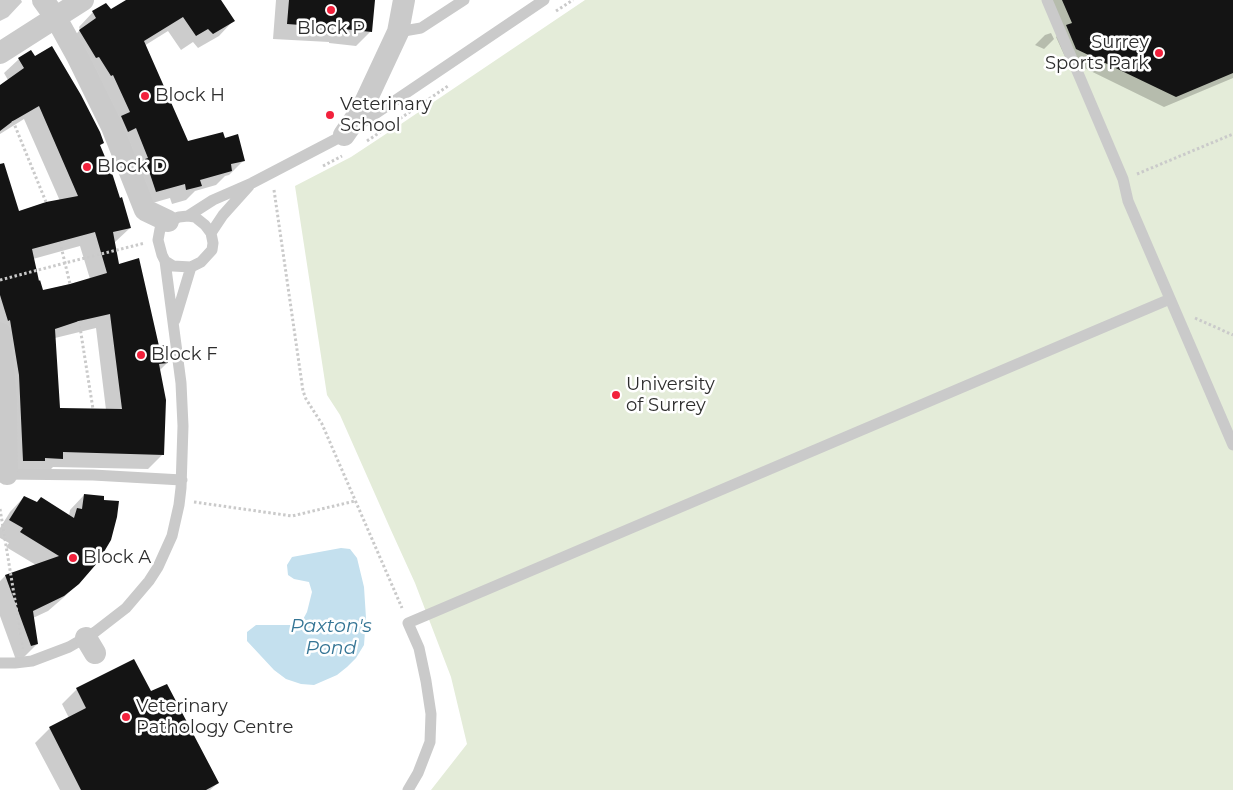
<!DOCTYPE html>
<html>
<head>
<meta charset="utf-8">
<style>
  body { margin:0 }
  canvas { display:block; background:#fff }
</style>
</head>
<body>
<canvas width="1233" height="790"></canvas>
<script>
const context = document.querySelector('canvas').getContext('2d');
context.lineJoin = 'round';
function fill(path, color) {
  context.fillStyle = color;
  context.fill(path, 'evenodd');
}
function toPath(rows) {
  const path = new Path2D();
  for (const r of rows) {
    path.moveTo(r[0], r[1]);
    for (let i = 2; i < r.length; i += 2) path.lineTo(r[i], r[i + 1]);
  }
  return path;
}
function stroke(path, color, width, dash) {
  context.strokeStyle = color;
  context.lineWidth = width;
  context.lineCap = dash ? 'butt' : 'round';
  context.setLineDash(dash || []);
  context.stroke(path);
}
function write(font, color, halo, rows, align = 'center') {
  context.font = font + ' Montserrat,sans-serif';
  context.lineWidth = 5;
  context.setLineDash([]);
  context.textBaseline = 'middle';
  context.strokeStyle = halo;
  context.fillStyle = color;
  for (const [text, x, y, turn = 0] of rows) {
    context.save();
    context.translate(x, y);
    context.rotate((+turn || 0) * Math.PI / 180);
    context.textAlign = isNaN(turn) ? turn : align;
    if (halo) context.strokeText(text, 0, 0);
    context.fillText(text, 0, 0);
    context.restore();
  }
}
fill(toPath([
  [585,0,1233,0,1233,790,431,790,467,744,451,677,415,583,390,528,340,415,327,395,295,186,351,157,398,126]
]), '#e4ecd9');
fill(toPath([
  [341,548,350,549,357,558,364,587,366,618,364,645,356,658,347,667,337,675,314,685,301,684,286,679,274,670,247,641,247,632,256,625,300,625,307,612,312,592,309,582,294,579,288,575,287,565,292,557]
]), '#c4e0ee');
fill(toPath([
  [0,0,21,0,22,2,8,17,0,21],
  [128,0,220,0,233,21,219,36,198,48,193,42,181,50,168,31,144,46,187,143,224,140,244,160,229,175,225,176,216,185,195,191,186,200,172,204,170,198,142,206,65,45,80,30,79,27,93,12,110,11],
  [276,0,373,0,371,31,356,46,329,43,329,42,273,39],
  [1047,0,1233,0,1233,78,1164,107,1066,59,1056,37,1061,32],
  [1051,33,1054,39,1044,49,1035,45,1045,35],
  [19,59,103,143,99,146,130,228,114,243,118,265,167,363,159,371,163,454,148,469,53,467,47,473,9,475,0,354,0,163,6,174,18,213,60,201,24,119,0,134,0,87,8,80,4,73],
  [80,246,90,279,42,291,38,282,33,259],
  [96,328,106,410,59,409,55,338],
  [84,495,79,583,63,598,48,611,33,618,37,644,22,659,16,660,0,616,0,581,5,576,36,565,6,547,9,543,0,538,0,528,10,512,24,497,69,516,70,510],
  [77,689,150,693,218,783,210,790,60,790,35,743,50,728,69,718,62,704]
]), '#0003');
fill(toPath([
  [126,0,221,0,235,21,213,34,208,29,196,36,183,17,144,41,188,141,223,132,225,138,238,134,245,161,231,164,232,171,200,180,202,186,186,190,185,184,156,192,145,159,148,158,136,128,128,132,121,116,130,112,113,75,111,76,99,57,96,58,79,30,96,18,92,11,106,3,111,9],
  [289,0,375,0,372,32,343,29,343,28,287,24],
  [1062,0,1233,0,1233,73,1176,97,1076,49,1066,25,1072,23],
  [52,46,81,95,100,132,104,143,100,145,113,176,120,198,122,197,131,228,113,232,119,264,139,258,159,346,166,345,168,363,159,364,166,400,164,455,63,452,63,459,45,458,45,461,23,461,19,375,10,320,8,321,0,295,0,164,4,163,19,211,46,202,78,196,39,106,13,121,0,131,0,85,24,68,18,58,31,50,35,56],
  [95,232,107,273,70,284,43,290,40,280,39,281,32,249],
  [110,314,122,409,60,408,55,329,79,321],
  [84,494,104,496,104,500,119,501,117,517,111,540,98,562,79,584,64,596,33,611,38,644,31,646,5,575,59,556,20,532,23,528,9,520,24,496,37,502,41,497,74,518,77,508,82,509],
  [134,659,151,691,167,684,219,783,206,790,81,790,49,727,86,708,76,688]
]), '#141414');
stroke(toPath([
  [556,11,573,0],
  [13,121,46,202],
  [367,141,448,86],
  [323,166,342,156],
  [1137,174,1233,134],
  [274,190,303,391,306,399,322,424,402,608],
  [60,242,70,284],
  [0,280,65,263,145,243],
  [1195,318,1233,335],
  [79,321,93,409],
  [194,502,292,516,355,501],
  [0,509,23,649]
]), '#cacaca', 3, [2.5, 2.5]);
stroke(toPath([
  [1047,0,1123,179,1128,201,1233,445],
  [398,32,421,28,464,0],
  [188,216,213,200,252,183,344,135,544,0],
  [188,216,195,217,205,225,211,233,213,243,212,250,201,262,191,267,173,266,165,261,162,255,158,240,160,229,168,221,179,217,188,216],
  [211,233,223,215,249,186],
  [175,320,191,267],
  [4,474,93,475,182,480],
  [0,663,15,663,32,661,69,647,95,632,126,608,149,581,158,567,172,536,179,505,181,488,183,426,181,383,165,261],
  [408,790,418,773,430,742,431,714,426,681,419,648,408,623,1170,299]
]), '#cacaca', 11);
stroke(toPath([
  [43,0,56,18,77,56,112,127,145,210,168,221],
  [0,53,83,0],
  [344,135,362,109,398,32,404,0],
  [0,333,6,401,7,474],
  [86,638,95,653]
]), '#cacaca', 22);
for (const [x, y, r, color] of [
  [331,10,5,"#f2213c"],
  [1159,53,5,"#f2213c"],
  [145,96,5,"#f2213c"],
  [330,115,5,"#f2213c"],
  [87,167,5,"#f2213c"],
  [141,355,5,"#f2213c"],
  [616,395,5,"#f2213c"],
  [73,558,5,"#f2213c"],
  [126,717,5,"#f2213c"]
]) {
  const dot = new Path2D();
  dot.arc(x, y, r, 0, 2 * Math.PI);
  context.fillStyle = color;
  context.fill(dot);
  stroke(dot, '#fff', 2);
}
write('18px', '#2d2d2d', '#fff', [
  ["Block P",331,29,"center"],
  ["Surrey",1149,43,"right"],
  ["Sports Park",1149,64,"right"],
  ["Block H",155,96],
  ["Veterinary",340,105],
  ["School",340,126],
  ["Block D",97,167],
  ["Block F",151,355],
  ["University",626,385],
  ["of Surrey",626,406],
  ["Block A",83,558],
  ["Veterinary",136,707],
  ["Pathology Centre",136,728]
], 'left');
write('italic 19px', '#357595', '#fff', [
  ["Paxton's",331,626],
  ["Pond",331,648]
]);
</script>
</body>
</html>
